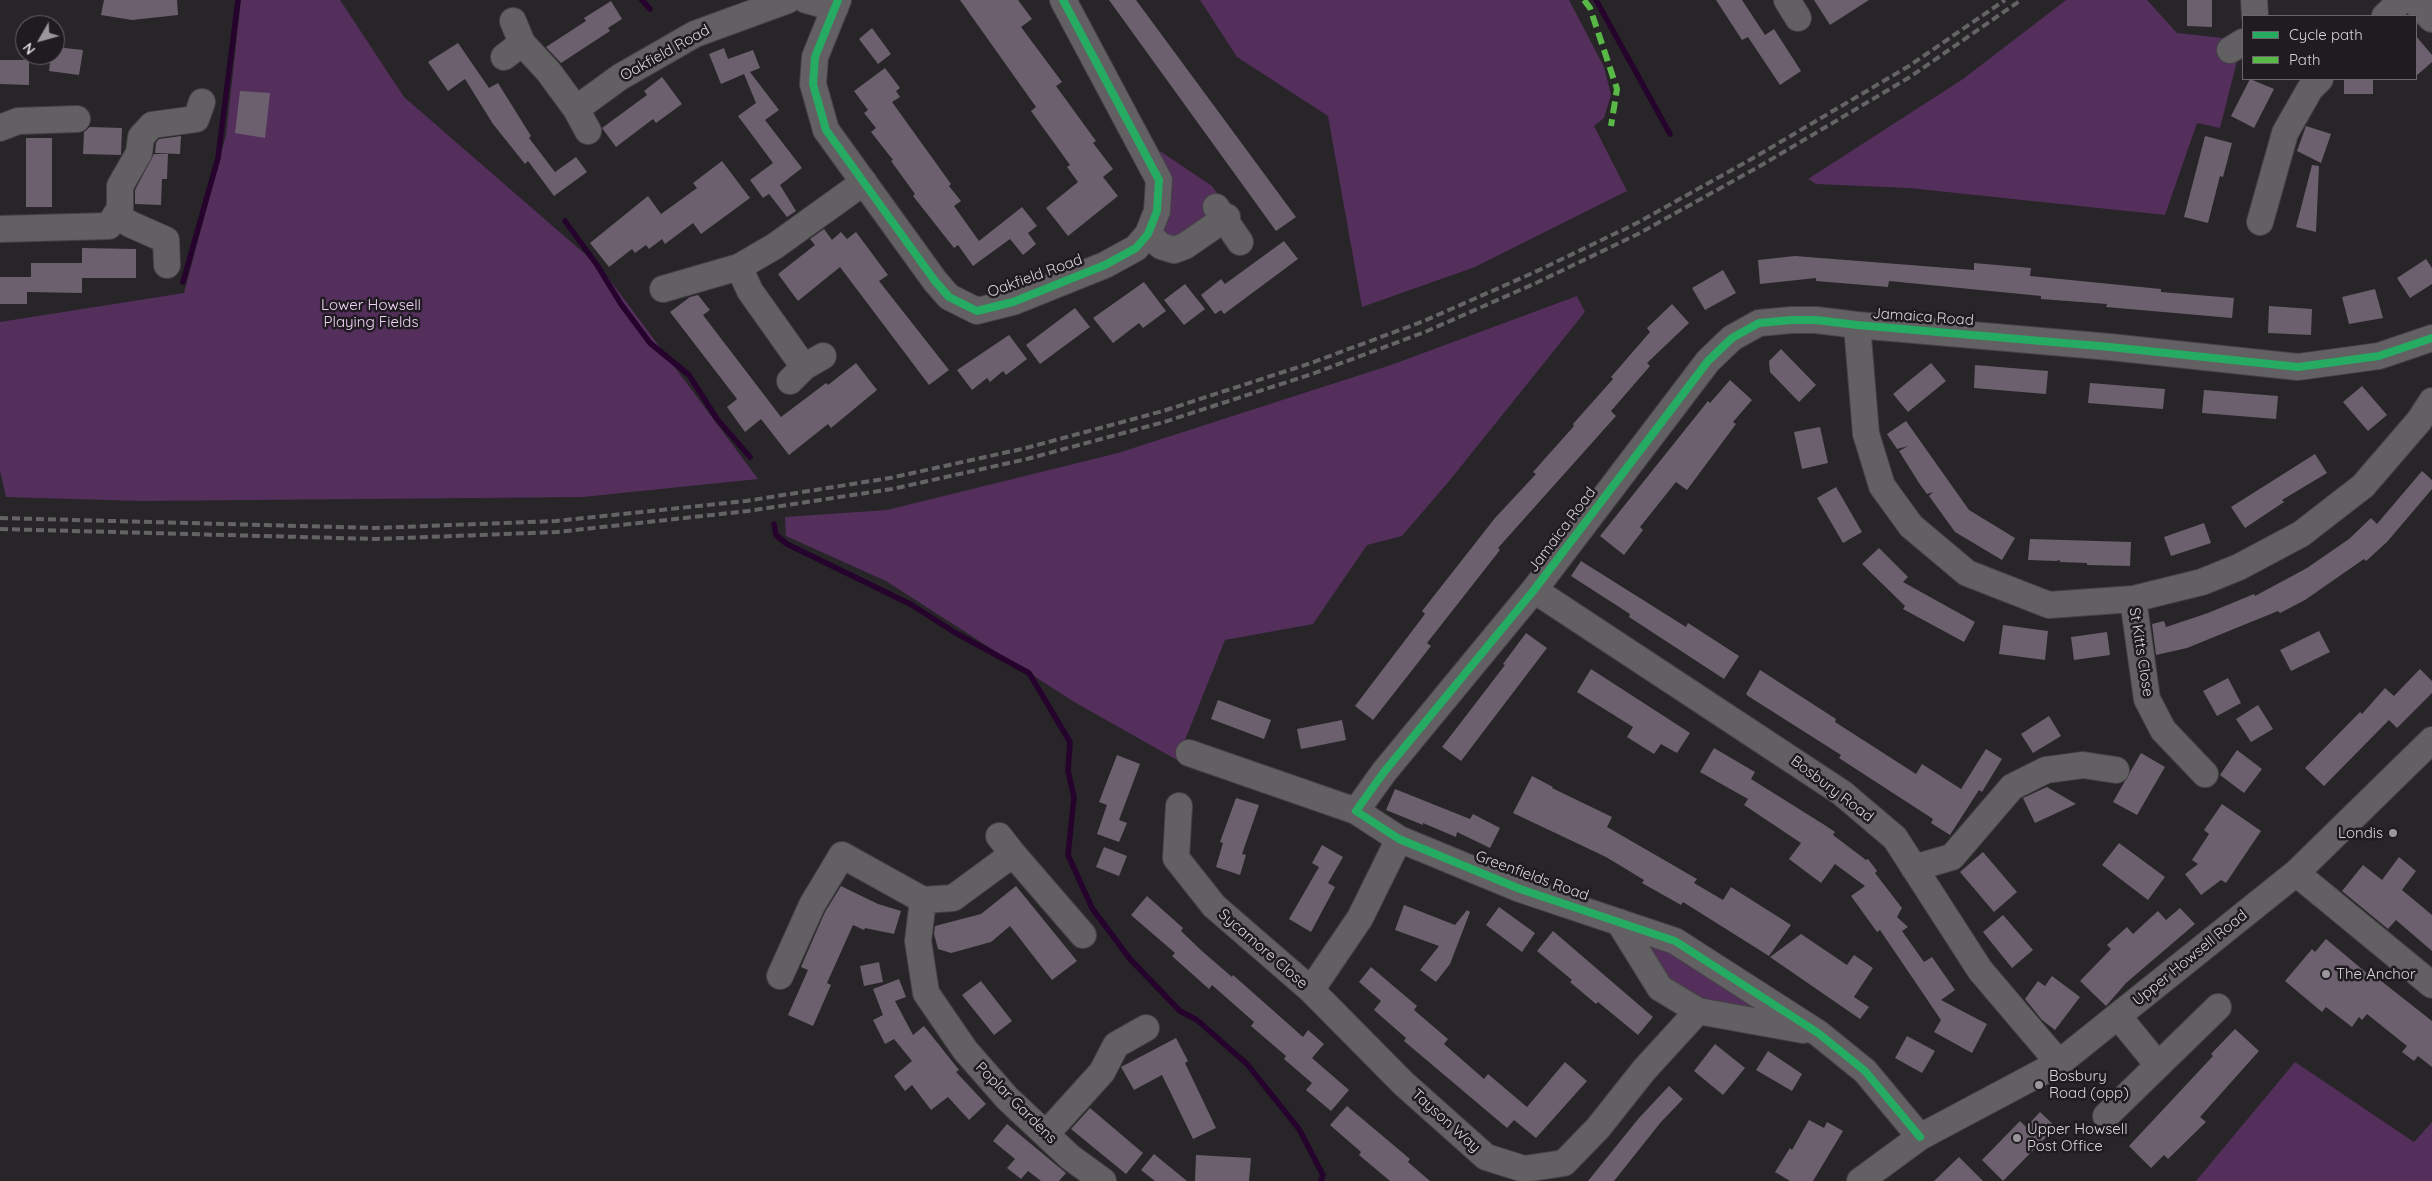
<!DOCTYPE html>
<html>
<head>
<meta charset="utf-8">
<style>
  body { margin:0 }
  #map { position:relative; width:2432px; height:1181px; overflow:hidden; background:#272528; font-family:Quicksand,sans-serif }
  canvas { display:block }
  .legend { position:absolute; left:2242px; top:15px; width:175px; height:65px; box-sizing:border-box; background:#1f1b20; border:1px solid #69656a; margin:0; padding:6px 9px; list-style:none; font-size:15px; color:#d8d5d9 }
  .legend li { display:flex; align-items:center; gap:10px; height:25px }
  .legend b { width:25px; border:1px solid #69656a }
  .north { position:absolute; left:15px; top:15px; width:50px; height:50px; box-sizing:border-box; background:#1f1b20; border:1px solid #69656a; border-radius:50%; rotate:232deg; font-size:14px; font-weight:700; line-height:20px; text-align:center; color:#d8d5d9 }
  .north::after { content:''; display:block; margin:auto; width:18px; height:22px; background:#9a979b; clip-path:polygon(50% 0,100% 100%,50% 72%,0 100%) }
</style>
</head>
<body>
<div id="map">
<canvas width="2432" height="1181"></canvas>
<ul class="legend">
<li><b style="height:6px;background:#26ab63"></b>Cycle path</li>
<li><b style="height:6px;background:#58b947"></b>Path</li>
</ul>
<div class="north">N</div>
</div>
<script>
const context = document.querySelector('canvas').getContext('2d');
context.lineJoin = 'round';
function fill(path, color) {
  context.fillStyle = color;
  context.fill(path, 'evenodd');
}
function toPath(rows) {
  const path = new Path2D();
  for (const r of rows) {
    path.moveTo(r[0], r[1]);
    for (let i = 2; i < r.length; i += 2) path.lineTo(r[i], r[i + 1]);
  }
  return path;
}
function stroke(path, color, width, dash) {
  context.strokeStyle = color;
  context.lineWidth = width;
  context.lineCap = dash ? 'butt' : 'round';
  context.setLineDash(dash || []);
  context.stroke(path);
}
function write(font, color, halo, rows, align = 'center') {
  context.font = font + ' Quicksand,sans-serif';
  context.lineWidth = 5;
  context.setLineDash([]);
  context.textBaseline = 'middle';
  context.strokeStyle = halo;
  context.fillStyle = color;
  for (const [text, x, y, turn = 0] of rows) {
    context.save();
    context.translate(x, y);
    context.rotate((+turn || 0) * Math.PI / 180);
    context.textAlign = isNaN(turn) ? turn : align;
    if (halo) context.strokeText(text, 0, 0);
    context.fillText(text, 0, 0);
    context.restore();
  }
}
fill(toPath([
  [241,0,340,0,404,97,601,268,758,479,583,497,141,501,6,497,0,470,0,322,184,293,226,135],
  [1200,0,1569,0,1604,67,1611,95,1604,118,1594,126,1627,191,1475,267,1362,307,1328,116,1237,57],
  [2066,0,2147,0,2177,33,2223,38,2237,61,2220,128,2197,123,2165,215,1909,188,1816,184,1808,179,1963,79],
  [1148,143,1212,186,1222,200,1209,218,1173,245,1161,240],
  [1577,296,1585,312,1450,480,1402,536,1367,545,1313,624,1225,640,1177,760,1076,703,886,581,786,536,785,517,887,510,1118,453,1391,365],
  [1652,944,1675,954,1767,1010,1716,1006,1668,981,1646,949],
  [2295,1062,2414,1142,2432,1122,2432,1181,2196,1181]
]), '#542f5c');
stroke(toPath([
  [642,0,650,9],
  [1596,0,1670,134],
  [565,221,597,265,621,304,650,343,689,375,717,419,750,457],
  [183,282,218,158,238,0],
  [774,524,776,535,787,544,912,605,954,632,1029,673,1070,742,1068,771,1074,797,1068,855,1092,908,1130,959,1180,1011,1197,1020,1247,1064,1299,1129,1323,1175,1321,1181]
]), '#25032d', 5.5);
fill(toPath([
  [104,0,177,0,178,15,132,20,101,15],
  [960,0,1018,0,1032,19,1021,27,1062,82,1056,86,1096,141,1093,143,1113,169,1103,177,1118,196,1068,236,1046,208,1078,182,1067,167,1070,165,1031,111,1036,107],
  [1109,0,1136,0,1296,217,1276,231],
  [1716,0,1742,0,1765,35,1774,29,1801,71,1780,85,1748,37,1742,40],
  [1814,0,1869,0,1830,25],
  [2187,0,2212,0,2212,27,2187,26],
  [611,1,622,19,608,28,610,31,561,63,546,47,586,21,584,18],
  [872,28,891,54,878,64,859,39],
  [2416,36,2432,55,2432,62,2416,76],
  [458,43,489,88,498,83,531,136,529,138,555,172,576,157,587,172,554,196,528,161,525,164,493,124,465,79,448,91,428,62],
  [55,47,83,50,79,75,49,71,51,55,55,55],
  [724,48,728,59,753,50,760,68,750,72,779,110,765,120,802,168,780,185,796,211,787,217,769,194,763,198,750,180,773,163,738,116,756,103,744,74,721,84,709,54],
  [0,60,29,60,29,85,0,84],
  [885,68,900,88,896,91,900,97,892,102,951,184,949,186,961,201,954,206,979,241,1022,207,1037,226,1028,233,1036,244,1023,255,1010,239,973,266,958,245,954,248,913,196,915,194,891,161,893,160,871,132,876,128,864,113,868,110,854,91],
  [662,77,682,104,656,123,653,119,616,147,602,128,647,95,644,91],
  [2250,79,2274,89,2254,128,2231,116],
  [2344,79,2373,79,2373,94,2344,94],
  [240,91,270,93,265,138,235,133],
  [2306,126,2331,134,2321,163,2297,151],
  [90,127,122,128,121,155,83,154,84,132],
  [181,136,180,154,155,153,156,143,159,139],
  [2205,136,2232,143,2223,177,2220,176,2208,223,2184,217],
  [26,138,52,138,52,207,26,207],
  [154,154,168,154,167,179,162,179,161,205,135,204,135,190],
  [722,161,750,198,701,234,693,223,665,244,662,239,649,249,646,245,635,253,632,249,609,267,590,243,648,196,661,214,697,188,693,183],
  [2312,165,2319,166,2316,232,2296,227],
  [824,229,832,240,841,232,847,239,856,232,888,275,879,281,949,370,929,385,840,267,798,301,778,274,815,245,810,239],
  [1284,241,1298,259,1224,314,1221,310,1215,314,1201,295,1221,279,1225,284],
  [82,248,136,249,136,278,82,278,82,293,27,292,27,304,0,304,0,277,31,277,31,263,82,263],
  [1795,256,1974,270,1974,263,2031,268,2030,276,2161,289,2161,292,2234,298,2232,318,2106,307,2107,304,2041,299,2041,296,1889,281,1888,287,1816,281,1816,278,1760,284,1758,260],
  [2426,259,2432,268,2432,284,2410,298,2397,278],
  [1723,270,1736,293,1705,310,1692,288],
  [1144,282,1166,311,1143,328,1139,323,1113,343,1093,318],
  [1185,284,1205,309,1184,325,1164,300],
  [2375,289,2383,318,2349,324,2342,297],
  [698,295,710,310,703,315,781,417,826,383,828,385,856,363,877,390,831,428,828,424,789,455,761,419,745,432,727,407,737,399,670,312,690,297],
  [1672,304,1689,323,1647,363,1650,366,1611,411,1616,416,1498,548,1500,550,1427,643,1431,646,1373,720,1355,706,1425,614,1422,611,1495,518,1536,474,1533,472,1574,426,1573,424,1613,379,1611,377,1650,332,1647,328],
  [2269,306,2312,309,2311,335,2268,333],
  [1075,308,1090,327,1040,364,1026,345],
  [1009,335,1027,359,1006,375,1003,371,990,382,987,378,972,390,957,370],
  [1781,349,1816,385,1799,402,1770,372,1769,361],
  [1931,363,1946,381,1908,412,1893,394],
  [1975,365,2048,371,2046,394,1974,388],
  [1730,380,1752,400,1733,422,1736,424,1687,490,1676,482,1640,527,1643,530,1624,555,1600,536,1708,401,1710,403],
  [2090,383,2165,389,2163,409,2088,403],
  [2362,386,2387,415,2368,431,2343,402],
  [2204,390,2278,396,2276,419,2202,413],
  [1906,421,1969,510,2015,538,2002,560,1955,532,1929,496,1933,492,1927,494,1919,483,1899,451,1908,446,1897,449,1887,434],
  [1820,427,1828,463,1802,469,1794,432],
  [2315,454,2327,473,2282,500,2284,502,2245,528,2231,507],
  [2422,471,2432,480,2432,489,2387,542,2366,561,2364,559,2305,600,2280,613,2278,611,2187,648,2156,655,2152,624,2164,621,2166,627,2208,613,2254,594,2255,596,2307,568,2349,539,2371,518,2377,524],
  [1836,487,1862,532,1843,543,1817,498],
  [2204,523,2211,543,2171,556,2164,537],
  [2030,539,2131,542,2130,566,2087,565,2087,563,2060,562,2060,560,2056,561,2028,560],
  [1879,548,1908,577,1903,582,1975,622,1964,642,1903,609,1905,606,1862,564],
  [1581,561,1686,627,1688,623,1739,656,1724,679,1629,617,1630,614,1571,576],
  [2003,625,2048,631,2045,660,1999,654],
  [2319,631,2330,652,2291,671,2280,650],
  [2107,632,2110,655,2074,660,2071,637],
  [1526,633,1547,648,1461,761,1442,747,1505,665,1503,664],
  [1591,669,1690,733,1677,753,1661,744,1654,754,1627,737,1633,727,1577,692],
  [2420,669,2432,681,2432,693,2397,728,2389,720,2324,786,2305,768,2360,712,2362,714,2385,688,2394,696],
  [1760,670,1836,719,1835,722,1916,774,1922,764,1961,789,1986,749,2002,759,1982,792,1979,790,1950,835,1931,823,1933,819,1839,758,1841,755,1748,696,1746,694],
  [2228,678,2241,703,2217,716,2203,691],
  [1218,700,1271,720,1264,739,1211,719],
  [2258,705,2273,729,2251,742,2236,719],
  [2049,716,2061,736,2033,753,2021,734],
  [1342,720,1346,740,1301,749,1297,729],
  [1714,748,1755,772,1751,779,1823,824,1835,832,1833,835,1866,860,1868,859,1877,871,1875,873,1902,908,1897,917,1908,927,1902,931,1924,962,1932,957,1955,990,1941,1000,1987,1024,1972,1053,1934,1032,1941,1020,1880,930,1877,932,1851,896,1865,886,1835,864,1821,883,1789,859,1801,843,1744,805,1748,799,1700,772],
  [2237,750,2262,769,2244,793,2220,775],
  [2141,753,2165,767,2137,815,2113,802],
  [1117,755,1140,764,1119,820,1127,823,1119,842,1097,834,1107,805,1099,802],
  [1532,776,1553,787,1552,788,1612,817,1607,827,1697,879,1694,883,1723,900,1731,887,1791,925,1769,956,1683,902,1681,905,1642,883,1644,880,1606,857,1513,813],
  [2047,787,2076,804,2035,823,2023,798],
  [1395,789,1470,819,1473,814,1500,828,1490,848,1457,832,1456,837,1423,823,1423,825,1386,810],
  [1236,798,1259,805,1242,854,1246,855,1240,875,1216,867,1223,843,1220,842],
  [2222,804,2261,831,2226,883,2221,880,2201,895,2185,874,2198,864,2192,860,2209,834,2204,830],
  [2119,843,2165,877,2148,900,2102,865],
  [1322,845,1343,857,1328,883,1335,887,1311,932,1289,919,1319,867,1312,863],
  [1104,847,1127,856,1119,876,1096,867],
  [1983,852,2017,892,1994,912,1960,872],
  [2399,857,2416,871,2402,890,2432,915,2432,951,2396,920,2388,929,2342,891,2363,865,2382,880],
  [841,886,878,904,901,911,894,934,865,928,864,930,853,925,827,983,831,985,813,1026,788,1015,808,970,801,967,807,953,825,912],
  [1016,886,1077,961,1052,980,1010,926,991,942,951,953,938,949,934,934,935,926,981,914],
  [1147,896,1183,928,1181,931,1203,952,1232,977,1233,975,1303,1037,1308,1030,1324,1044,1312,1058,1349,1090,1331,1111,1306,1090,1312,1083,1284,1059,1286,1056,1251,1026,1254,1022,1212,985,1209,989,1172,956,1175,953,1131,915],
  [1404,905,1455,925,1467,910,1470,912,1450,964,1436,982,1420,970,1439,946,1395,930],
  [1499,907,1535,933,1522,952,1486,925],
  [2180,908,2195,924,2126,983,2106,1006,2080,981,2111,949,2107,945,2127,927,2133,934,2158,911,2166,920],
  [2003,915,2033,950,2012,968,1983,932],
  [1553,931,1653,1017,1638,1035,1598,1002,1596,1004,1570,982,1572,980,1537,951],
  [1801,934,1847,965,1854,955,1873,968,1854,997,1869,1007,1860,1019,1770,957],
  [2326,939,2369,975,2371,973,2432,1021,2432,1067,2418,1056,2414,1061,2402,1052,2407,1046,2367,1014,2362,1020,2359,1017,2352,1027,2326,1007,2322,1012,2285,981,2312,949,2315,952],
  [879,962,883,982,864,986,860,966],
  [1371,967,1417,1006,1414,1010,1448,1039,1444,1044,1484,1079,1488,1074,1527,1107,1565,1062,1587,1081,1536,1138,1514,1120,1507,1128,1404,1041,1406,1038,1374,1010,1381,1001,1359,982],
  [2052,976,2080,997,2055,1030,2042,1020,2025,999,2038,981,2045,986],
  [899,979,906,997,895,1001,913,1035,924,1026,959,1070,956,1072,986,1104,969,1120,948,1097,931,1110,912,1085,905,1091,894,1076,912,1061,894,1039,885,1044,873,1020,883,1015,873,989],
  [981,981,1012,1021,994,1035,962,995],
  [2235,1029,2259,1051,2200,1117,2206,1122,2168,1159,2164,1155,2151,1168,2129,1146,2213,1056,2211,1054],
  [1907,1036,1935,1051,1922,1073,1895,1058],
  [1176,1038,1188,1061,1185,1063,1216,1128,1193,1139,1162,1075,1134,1090,1121,1067],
  [1715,1044,1745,1068,1723,1095,1694,1071],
  [1768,1051,1802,1074,1792,1091,1756,1070],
  [1669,1086,1683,1099,1661,1122,1614,1181,1588,1181,1639,1118],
  [1347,1106,1410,1159,1408,1162,1430,1181,1390,1181,1359,1155,1361,1152,1330,1125],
  [1090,1108,1143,1153,1126,1174,1071,1129],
  [2040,1112,2056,1127,2003,1181,1982,1160,2020,1121,2026,1127],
  [1809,1120,1824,1128,1827,1122,1843,1131,1813,1181,1790,1181,1775,1172,1790,1148,1792,1150],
  [1007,1124,1066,1173,1059,1181,1041,1181,1028,1171,1021,1179,1007,1168,1015,1159,993,1141],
  [1154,1154,1187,1181,1155,1181,1141,1170],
  [1196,1155,1251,1158,1249,1181,1195,1181],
  [1959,1157,1983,1181,1934,1181]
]), '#6c606e');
const minor = toPath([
  [806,0,835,8],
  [838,0,815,57,813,84,826,130,935,281,949,297,977,311,1013,302,1105,265,1136,248,1148,234,1157,211,1159,180,1063,0],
  [1787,0,1798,18],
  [2254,0,2255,16],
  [2413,0,2432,19],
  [2385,16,2402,0],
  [513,21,522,43,548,71,576,109,620,77,695,34,788,0],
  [2230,50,2243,42],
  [504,57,522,43],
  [576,109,588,131],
  [0,128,18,121,77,119],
  [1216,207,1240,242],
  [116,215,130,224,166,240,167,265],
  [2260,222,2285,133,2310,89,2320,79],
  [0,229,109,226,120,208,120,186,139,153,141,137,152,125,196,119,202,102],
  [1148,234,1161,246,1174,250,1185,246,1227,217],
  [739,267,750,291,804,367],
  [663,289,739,267,775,246,864,182],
  [1857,325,1866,434,1882,486,1911,526,1967,573,2049,605,2133,599,2202,582,2239,567,2301,534,2363,486,2419,421,2432,401],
  [790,381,804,367,823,356],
  [1534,590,1842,793,1895,838,1980,970,2059,1063],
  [2133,599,2147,699,2163,730,2205,774],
  [1189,753,1356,811],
  [1179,806,1176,858,1214,906,1311,990,1360,918,1399,839],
  [999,836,1013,854],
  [1914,868,1952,857,2012,787,2046,770,2083,765,2116,770],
  [2296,873,2432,985],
  [923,900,953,898,1013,854,1083,935],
  [1619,922,1660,988,1698,1011,1803,1030],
  [780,976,812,905,842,855,923,900,918,941,926,993,965,1050,1007,1098,1070,1157,1103,1181],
  [1311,990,1404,1084,1486,1157,1524,1169,1564,1163,1598,1128,1644,1070,1698,1011],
  [2118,1016,2158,1065],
  [2106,1116,2218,1007],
  [1046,1134,1102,1072,1116,1045,1146,1028],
  [1920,1137,1865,1071,1818,1033,1675,941,1520,889,1399,839,1356,811,1384,772,1534,590,1708,361,1732,338,1759,323,1792,320,1816,320,1857,325,2110,347,2298,367,2379,356,2432,338],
  [1860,1181,1920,1137,2059,1063,2296,873,2432,740]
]);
stroke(minor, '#444245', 28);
stroke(minor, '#626062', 26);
stroke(toPath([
  [0,518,375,528,556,521,746,501,890,478,1026,448,1163,411,1311,363,1424,321,1535,272,1637,223,1755,157,1909,66,2005,0],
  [0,529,376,539,557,532,748,511,892,489,1027,459,1164,422,1312,374,1425,332,1536,283,1638,234,1760,166,1910,77,2021,0]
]), '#656465', 4, [8, 4]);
stroke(toPath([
  [1584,0,1590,8,1617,89,1611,126]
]), '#58b947', 6, [12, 6]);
stroke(toPath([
  [838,0,815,57,813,84,826,130,935,281,949,297,977,311,1013,302,1105,265,1136,248,1148,234,1157,211,1159,180,1063,0],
  [1920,1137,1865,1071,1818,1033,1675,941,1520,889,1399,839,1356,811,1384,772,1534,590,1708,361,1732,338,1759,323,1792,320,1816,320,1857,325,2110,347,2298,367,2379,356,2432,338]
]), '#26ab63', 8);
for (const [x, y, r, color] of [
  [2393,833,5,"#9a979b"],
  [2326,974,5,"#9a979b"],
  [2039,1085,5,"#9a979b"],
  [2017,1138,5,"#9a979b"]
]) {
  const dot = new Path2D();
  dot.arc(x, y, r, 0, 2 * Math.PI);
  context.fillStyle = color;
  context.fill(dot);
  stroke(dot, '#1f1b20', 2);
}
write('15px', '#d8d5d9', '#1f1b20', [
  ["Oakfield Road",665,53,-29],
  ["Oakfield Road",1035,276,-20],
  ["Jamaica Road",1923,317,4],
  ["Jamaica Road",1562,530,-53],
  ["St Kitts Close",2141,652,81],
  ["Bosbury Road",1832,789,37],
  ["Greenfields Road",1532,876,20],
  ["Sycamore Close",1263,949,41],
  ["Upper Howsell Road",2190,958,-39],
  ["Poplar Gardens",1016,1103,45],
  ["Tayson Way",1446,1121,42]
]);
write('15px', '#f0d1f6', '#1f1b20', [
  ["Lower Howsell",371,305],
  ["Playing Fields",371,322]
]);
write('15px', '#d8d5d9', '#1f1b20', [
  ["Londis",2383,833,"right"],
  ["The Anchor",2336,974],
  ["Bosbury",2049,1076],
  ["Road (opp)",2049,1093],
  ["Upper Howsell",2027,1129],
  ["Post Office",2027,1146]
], 'left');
</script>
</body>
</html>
